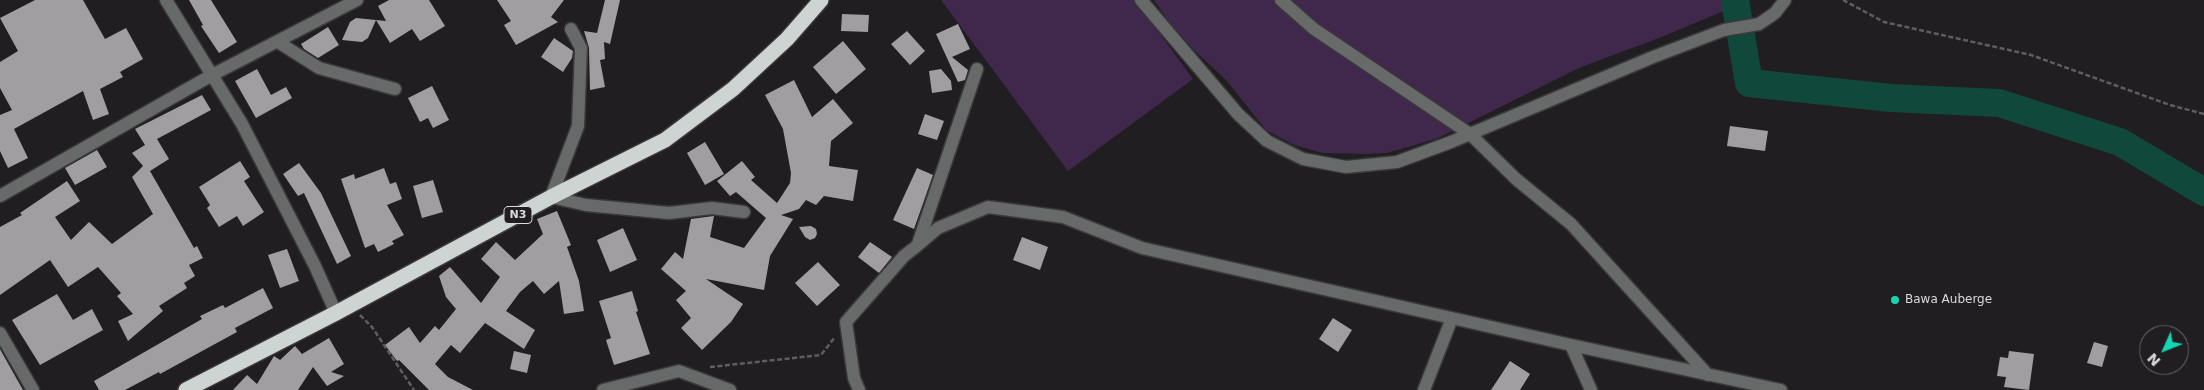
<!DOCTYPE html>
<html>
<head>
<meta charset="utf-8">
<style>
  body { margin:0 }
  #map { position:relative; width:2204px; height:390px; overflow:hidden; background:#201e21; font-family:"DejaVu Sans",sans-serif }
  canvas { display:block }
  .north { position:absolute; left:2139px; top:325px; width:50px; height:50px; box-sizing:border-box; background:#201e21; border:1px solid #6b696c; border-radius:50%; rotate:226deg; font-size:14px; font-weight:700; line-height:20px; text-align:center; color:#dbdadc }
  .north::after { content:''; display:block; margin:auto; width:18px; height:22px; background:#16d5b3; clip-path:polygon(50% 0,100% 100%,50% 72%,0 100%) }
</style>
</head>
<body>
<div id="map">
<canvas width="2204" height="390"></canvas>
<div class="north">N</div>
</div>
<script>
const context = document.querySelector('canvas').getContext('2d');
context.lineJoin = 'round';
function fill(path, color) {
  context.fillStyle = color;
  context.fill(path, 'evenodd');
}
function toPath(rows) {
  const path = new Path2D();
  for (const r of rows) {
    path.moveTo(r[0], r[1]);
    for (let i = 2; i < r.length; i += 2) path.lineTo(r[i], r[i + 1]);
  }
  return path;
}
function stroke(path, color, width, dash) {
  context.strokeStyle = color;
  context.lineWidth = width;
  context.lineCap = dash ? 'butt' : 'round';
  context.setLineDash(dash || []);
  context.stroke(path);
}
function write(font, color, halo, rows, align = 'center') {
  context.font = font + ' "DejaVu Sans",sans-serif';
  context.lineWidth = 5;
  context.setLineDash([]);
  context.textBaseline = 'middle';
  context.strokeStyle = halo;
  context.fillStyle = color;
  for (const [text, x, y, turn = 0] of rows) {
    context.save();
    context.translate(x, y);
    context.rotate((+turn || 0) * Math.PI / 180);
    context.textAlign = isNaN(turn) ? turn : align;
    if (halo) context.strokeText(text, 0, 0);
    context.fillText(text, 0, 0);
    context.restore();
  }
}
fill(toPath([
  [941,0,1135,0,1193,79,1068,171],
  [1154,0,1740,0,1726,10,1659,38,1581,67,1436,139,1387,153,1367,154,1323,153,1294,145,1266,130,1226,80,1194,50,1171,25]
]), '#40274c');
stroke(toPath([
  [1735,0,1749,83,1891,98,1999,103,2120,142,2204,192]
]), '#10483c', 28);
fill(toPath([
  [35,0,83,0,105,39,126,28,143,59,120,72,123,77,100,89,109,114,93,120,83,91,14,129,28,158,8,168,0,151,0,115,12,110,0,88,0,62,18,51,0,18],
  [189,0,211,0,237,42,219,53,201,26,203,25],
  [389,0,429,0,445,26,420,41,412,29,390,43,376,20,386,21,378,6],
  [497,0,564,0,551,17,558,22,516,45,504,25,511,21],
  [605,0,620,0,610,44,604,42,605,59,600,60,605,87,590,90,589,48,584,31,597,33],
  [842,14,869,15,868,32,841,31],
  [356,18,376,20,368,38,362,42,342,40,350,22],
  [958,24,970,49,952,57,968,70,965,80,958,82,936,34],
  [328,27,339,45,318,58,304,49,301,44],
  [907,31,925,51,910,65,891,44],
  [554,38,573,51,572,58,563,72,541,57],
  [843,41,866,69,836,94,813,67],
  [257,69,271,95,286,87,292,98,256,118,235,81],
  [941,69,951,81,952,90,932,93,929,71],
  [794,80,812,117,833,99,853,123,831,141,829,166,858,170,853,201,824,196,816,205,806,200,799,209,781,215,793,219,770,256,764,290,706,279,743,304,731,322,702,350,681,328,691,318,676,300,686,291,661,269,675,252,683,259,691,219,714,216,710,237,744,248,766,218,736,192,730,196,717,181,742,161,755,177,751,180,777,203,790,183,791,173,783,129,765,95],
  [432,86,449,120,433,128,428,118,420,122,408,98],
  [202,95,211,110,157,139,169,159,150,171,194,248,197,246,203,258,189,265,195,276,184,283,187,288,159,306,163,311,128,341,118,321,133,314,117,296,121,293,98,267,68,287,50,260,0,295,0,227,22,215,20,213,67,181,80,201,55,217,71,240,89,222,112,244,153,214,132,177,143,166,132,153,145,145,135,129],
  [925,114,944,121,937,140,918,134],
  [1730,126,1768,131,1765,151,1727,146],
  [705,142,724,174,705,185,687,153],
  [97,150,107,167,75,185,65,168],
  [240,161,250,177,244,181,264,212,243,226,237,216,219,227,207,208,210,205,199,187],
  [299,163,321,193,351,256,337,264,304,193,298,196,283,174],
  [384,168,390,184,396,182,402,199,387,205,404,235,392,241,394,244,378,252,374,244,365,248,341,179,354,174,355,179],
  [917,168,933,175,914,229,893,220],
  [433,180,443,212,422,218,413,186],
  [557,211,571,245,567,247,579,281,584,311,564,314,559,281,544,294,533,281,520,292,506,311,535,330,524,349,485,323,460,353,451,345,435,364,448,377,473,390,429,390,399,360,397,361,385,345,409,327,420,343,435,326,439,330,456,309,446,297,439,276,450,267,481,303,500,277,481,259,496,242,515,260,543,234,537,219],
  [811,226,816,229,817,234,815,238,810,240,805,237,799,227],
  [623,228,637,260,610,272,597,240],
  [1022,237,1048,247,1040,270,1013,260],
  [870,242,892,257,879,273,858,257],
  [287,249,299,281,280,288,268,255],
  [818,262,840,285,817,306,795,283],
  [263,288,273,308,235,328,237,332,160,374,159,372,125,390,99,390,94,381,202,319,200,316,223,305,225,308],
  [632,291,638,311,636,312,650,354,614,365,606,340,611,338,599,301],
  [57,294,73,320,92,309,103,330,40,365,12,320],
  [1333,318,1352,330,1338,352,1319,339],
  [329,338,344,364,331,372,344,376,327,386,313,367,298,390,233,390,247,375,257,384,274,356,280,360,295,346,302,354],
  [2094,342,2108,346,2102,367,2087,363],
  [0,349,1,351,23,390,0,390],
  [514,351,531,355,527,373,510,369],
  [2009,351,2034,354,2029,390,2004,387,2006,377,1997,376,2000,357,2008,358],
  [1510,361,1530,374,1520,390,1491,390]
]), '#a19ea2');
const minor = toPath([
  [166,0,242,124,315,266,336,313],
  [1141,0,1238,114,1267,141,1303,159,1346,167,1397,162,1451,142,1653,57,1724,30,1759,24,1775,13,1785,0],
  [1281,0,1314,29,1470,134,1516,179,1571,224,1708,375],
  [571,29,581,48,578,126,551,197,586,205,669,213,712,208,744,212],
  [278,42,319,68,395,89],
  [0,196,212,75,357,0],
  [918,244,977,69],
  [0,333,33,390],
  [1571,345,1591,390],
  [603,390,679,371,730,390],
  [859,390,854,378,846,322,904,256,918,245,938,228,988,207,1063,217,1142,248,1571,345,1781,390],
  [1424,390,1452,318]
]);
const highway = toPath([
  [186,390,336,313,551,197,665,140,733,89,787,39,821,0]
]);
stroke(minor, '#3a383b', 15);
stroke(highway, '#3a383b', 18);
stroke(toPath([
  [1843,0,1884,22,2031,55,2170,105,2204,114],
  [360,315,372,327,414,390],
  [710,367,821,355,835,337]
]), '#5e5d5f', 2.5, [5, 2.5]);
stroke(minor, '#676a69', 12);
stroke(highway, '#ced4d2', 15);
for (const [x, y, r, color] of [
  [1895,300,5,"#16d5b3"]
]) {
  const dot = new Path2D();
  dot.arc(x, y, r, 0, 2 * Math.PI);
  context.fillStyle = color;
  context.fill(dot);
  stroke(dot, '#201e21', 2);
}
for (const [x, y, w] of [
  [518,215,28]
]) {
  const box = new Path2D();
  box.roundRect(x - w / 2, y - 8.5, w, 17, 4);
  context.fillStyle = '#201e21';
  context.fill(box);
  stroke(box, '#dbdadc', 1);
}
write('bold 11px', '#dbdadc', null, [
  ["N3",518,215]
]);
write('12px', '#dbdadc', '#201e21', [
  ["Bawa Auberge",1905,300]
], 'left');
</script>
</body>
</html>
